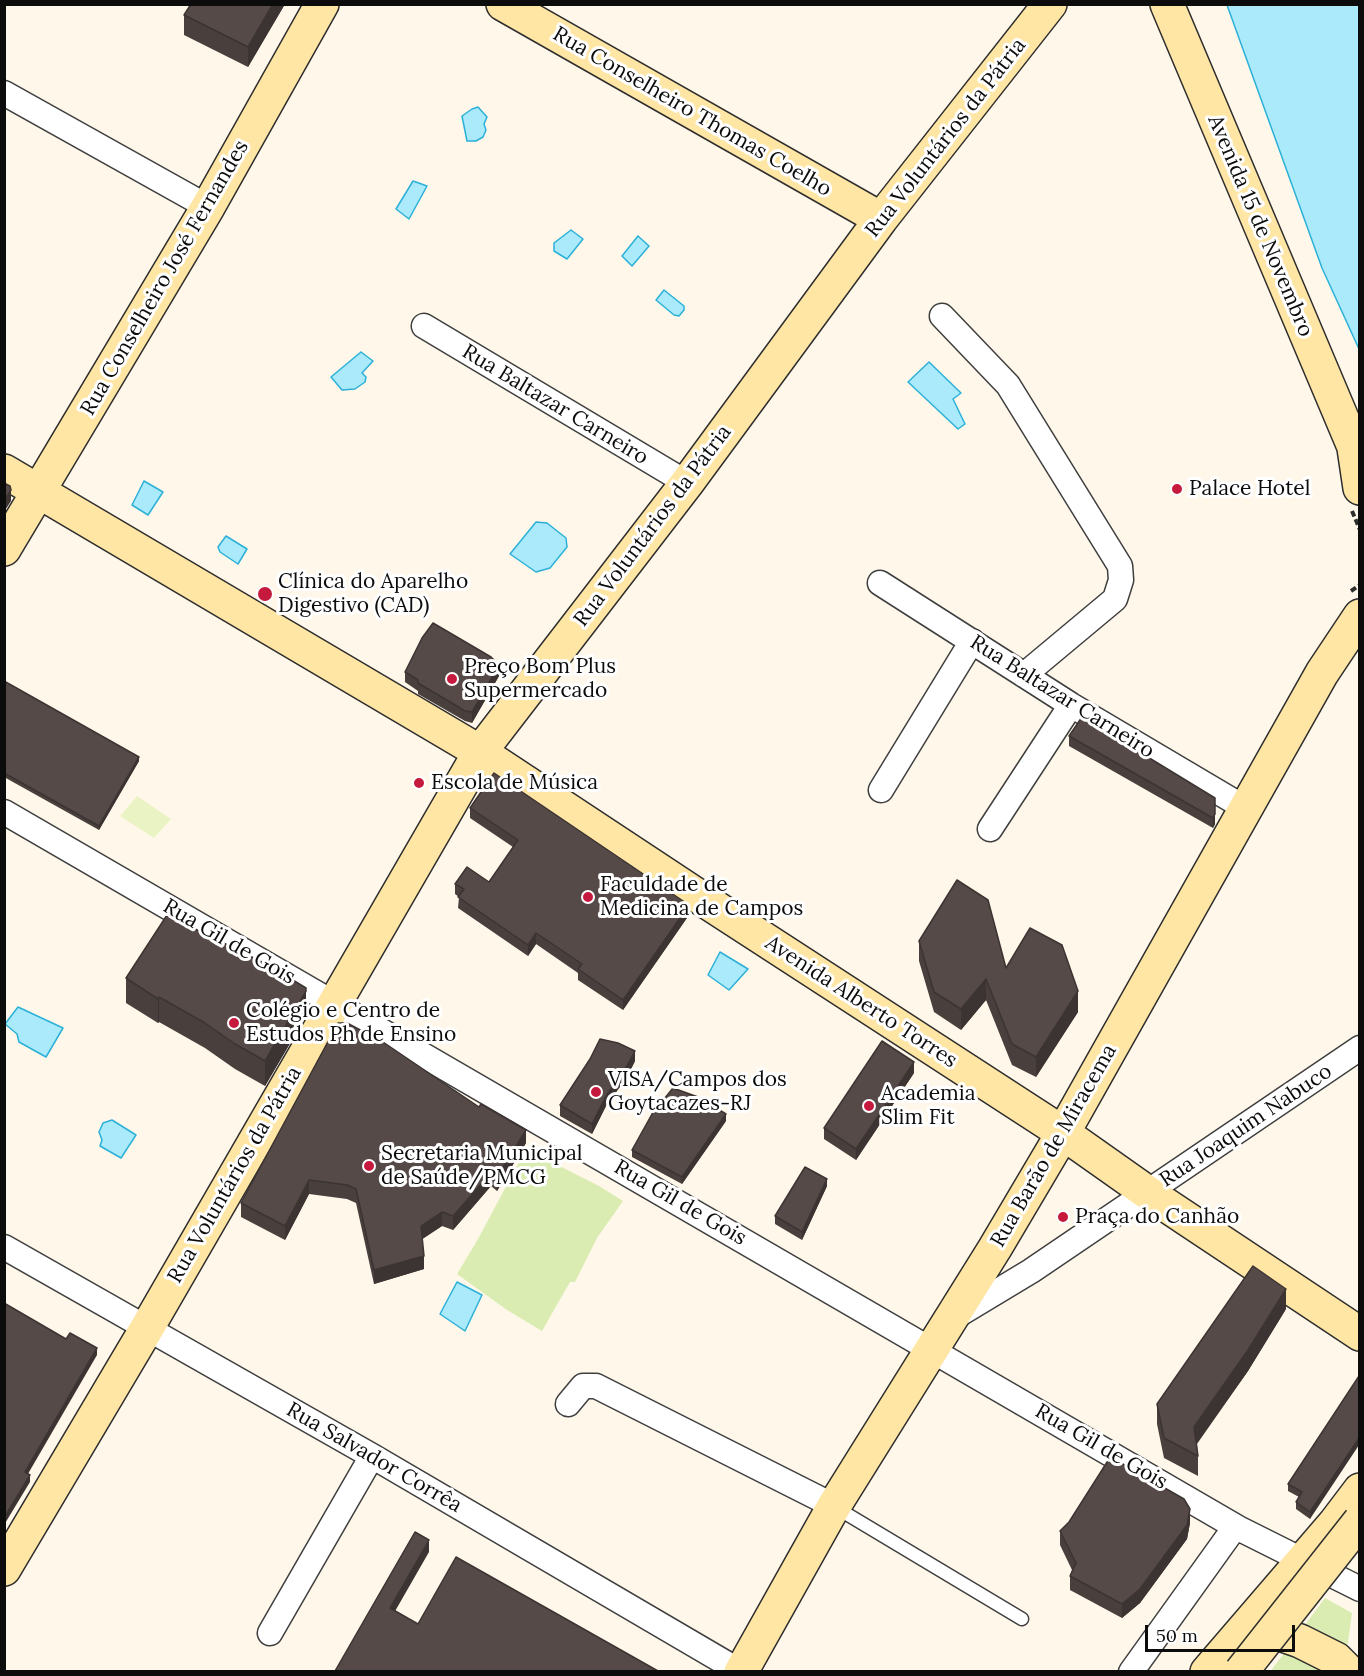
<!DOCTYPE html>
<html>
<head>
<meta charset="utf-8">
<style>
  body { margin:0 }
  #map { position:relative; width:1364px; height:1676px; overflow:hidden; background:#fff8ea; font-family:Lora,serif }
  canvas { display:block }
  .frame { position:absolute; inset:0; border:6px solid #0c0c0c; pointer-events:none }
  .scale { position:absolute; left:1145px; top:1625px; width:150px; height:27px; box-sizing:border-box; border:3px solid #0c0c0c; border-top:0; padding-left:8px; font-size:18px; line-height:21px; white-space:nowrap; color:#0c0c0c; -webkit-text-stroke:4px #fff; paint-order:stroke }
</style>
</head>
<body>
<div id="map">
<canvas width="1364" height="1676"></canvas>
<div class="frame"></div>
<div class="scale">50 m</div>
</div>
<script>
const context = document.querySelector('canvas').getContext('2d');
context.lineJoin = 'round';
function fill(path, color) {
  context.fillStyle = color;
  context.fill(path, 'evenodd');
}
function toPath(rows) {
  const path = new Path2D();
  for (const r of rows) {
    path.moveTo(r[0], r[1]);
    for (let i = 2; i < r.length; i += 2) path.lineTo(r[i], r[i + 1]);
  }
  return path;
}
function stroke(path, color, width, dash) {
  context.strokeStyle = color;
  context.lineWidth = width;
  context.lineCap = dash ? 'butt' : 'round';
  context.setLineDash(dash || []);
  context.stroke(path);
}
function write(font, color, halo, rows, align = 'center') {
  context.font = font + ' Lora,serif';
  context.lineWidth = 6;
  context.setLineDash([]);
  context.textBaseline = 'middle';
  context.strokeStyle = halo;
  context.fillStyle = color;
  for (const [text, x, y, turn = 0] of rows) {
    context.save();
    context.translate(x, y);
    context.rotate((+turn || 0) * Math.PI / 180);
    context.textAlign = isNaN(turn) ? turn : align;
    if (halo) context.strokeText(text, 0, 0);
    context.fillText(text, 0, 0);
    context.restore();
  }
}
fill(toPath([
  [526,1149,599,1186,623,1201,597,1238,575,1282,570,1282,542,1331,507,1310,457,1274,478,1239],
  [1325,1598,1352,1613,1344,1671,1270,1672]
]), '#daecb1');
fill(toPath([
  [137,796,171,819,154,838,120,816]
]), '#eaf3c4');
const water = toPath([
  [1227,5,1359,5,1359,349,1322,268,1227,5],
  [478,107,487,117,484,124,486,130,483,137,476,141,467,141,462,116,472,109,478,107],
  [413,181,427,186,409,219,396,209,413,181],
  [571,230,583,239,567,259,554,251,554,243,571,230],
  [638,236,649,246,632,266,622,256,638,236],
  [664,290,684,306,684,310,679,316,674,315,656,300,664,290],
  [361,352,373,361,362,373,366,377,365,382,355,389,342,390,331,377,361,352],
  [929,362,961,393,953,399,965,424,958,429,908,382,929,362],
  [144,481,163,492,148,515,132,505,144,481],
  [536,522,547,523,566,538,567,547,550,568,536,572,510,554,536,522],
  [226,536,247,549,238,564,220,552,218,547,226,536],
  [720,952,748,969,729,990,708,975,720,952],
  [18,1007,63,1028,46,1057,19,1042,17,1034,5,1024,18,1007],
  [112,1120,136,1135,121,1158,100,1146,102,1140,99,1132,103,1123,112,1120],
  [457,1282,482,1295,465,1331,440,1314,457,1282]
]);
fill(water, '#aaeafb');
stroke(water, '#2cb0d8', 1.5);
const service = toPath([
  [835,1507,1022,1619]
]);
const minor = toPath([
  [4,93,208,207],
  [942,316,1008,385,1120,566,1121,580,1115,599,1024,675],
  [424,326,687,483],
  [880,583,1071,705,1245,808],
  [881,790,972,641],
  [4,812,1238,1528,1360,1589],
  [990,829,1071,705],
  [4,1247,372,1456,741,1672],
  [953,1318,1031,1271,1360,1048],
  [568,1404,583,1386,596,1386,834,1506],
  [270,1633,372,1456],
  [1131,1672,1230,1534,1238,1528]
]);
const secondary = toPath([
  [503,4,881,219],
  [1167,4,1360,461],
  [1354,448,1360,488],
  [4,471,480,752,704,900,1063,1133,1148,1193,1360,1334],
  [4,549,208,207,322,4],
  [4,1569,147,1328,480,752,687,483,881,219,1050,4],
  [1245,1629,1277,1633,1300,1641,1336,1659,1349,1672],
  [741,1672,834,1506,995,1248,1063,1133,1322,673,1360,616],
  [1207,1672,1335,1523,1360,1490]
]);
stroke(service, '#3f3f3f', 15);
stroke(minor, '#3f3f3f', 27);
stroke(secondary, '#2e2e2e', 36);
stroke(toPath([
  [1352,511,1360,530],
  [1351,591,1360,585]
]), '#2e2e2e', 4, [6, 3]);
stroke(service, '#fff', 12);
stroke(minor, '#fff', 24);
stroke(secondary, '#ffe6a5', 33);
const secondaryBridge = toPath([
  [1241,1672,1360,1521]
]);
stroke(secondaryBridge, '#2e2e2e', 36, []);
stroke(secondaryBridge, '#ffe6a5', 33);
fill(toPath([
  [285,4,248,67,184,35,184,15],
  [405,672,499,676,472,723,465,721,418,694,418,691,405,682],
  [4,681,139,761,99,830,4,777],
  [1069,736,1215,798,1215,824,1213,828,1069,746],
  [470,808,689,915,623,1010,578,980,578,973,536,944,528,956,458,908,459,897,455,894,455,884,489,882,513,847,470,818],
  [919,941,1006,968,1078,1012,1036,1077,1012,1065,986,1000,961,1030,934,1012,919,961],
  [126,978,306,1016,265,1086,235,1069,205,1048,159,1022,158,1023,126,1003],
  [338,1023,526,1143,497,1191,491,1186,453,1230,442,1226,422,1239,424,1269,374,1284,356,1203,347,1199,309,1194,285,1240,241,1217,241,1203],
  [635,1061,627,1077,606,1106,592,1134,560,1116,560,1105],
  [914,1073,856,1160,824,1139,824,1128],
  [726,1121,682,1184,632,1157,632,1150],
  [827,1186,802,1240,775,1224,775,1216],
  [1286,1309,1248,1371,1197,1444,1198,1456,1198,1476,1164,1458,1157,1424,1157,1404],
  [1359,1376,1310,1519,1296,1509,1296,1502,1299,1497,1288,1491,1288,1484],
  [1190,1523,1187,1539,1140,1603,1122,1618,1070,1590,1070,1576,1072,1570,1060,1545,1060,1531]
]), '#49403d');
fill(toPath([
  [273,4,285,4,248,67,248,47],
  [11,490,11,501,4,512,4,501],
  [499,665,499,676,472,723,472,712],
  [139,757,139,761,99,830,99,826],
  [1215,814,1215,824,1213,828,1213,818],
  [689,905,689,915,623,1010,623,1000],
  [536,933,536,944,528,956,528,945],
  [986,979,986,1000,961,1030,961,1009],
  [306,991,306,1016,265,1086,265,1061],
  [1078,991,1078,1012,1036,1077,1036,1057],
  [159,997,159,1022,158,1023,158,999],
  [635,1051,635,1061,627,1077,606,1106,592,1134,592,1124,606,1096],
  [914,1062,914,1073,856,1160,856,1149],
  [726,1114,726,1121,682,1184,682,1177],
  [526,1130,526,1143,497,1191,497,1177],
  [491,1173,491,1186,453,1230,453,1216],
  [827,1179,827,1186,802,1240,802,1232],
  [309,1180,309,1194,285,1240,285,1226],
  [442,1212,442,1226,421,1240,421,1226],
  [424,1256,424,1269,374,1284,374,1270],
  [1286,1289,1286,1309,1248,1371,1194,1447,1194,1427],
  [97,1348,97,1355,25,1479,25,1472],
  [1359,1438,1359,1445,1310,1519,1310,1512],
  [30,1475,30,1482,4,1525,4,1518],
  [1190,1509,1190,1523,1187,1539,1140,1603,1122,1618,1122,1604],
  [429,1540,429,1552,390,1620,390,1608]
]), '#3c3432');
const building = toPath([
  [191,4,273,4,248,47,184,15,191,4],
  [4,483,10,486,11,490,4,501,4,483],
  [433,623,491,657,499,665,472,712,465,711,418,683,418,680,405,672,422,638,433,623],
  [4,681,139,757,99,826,4,773,4,681],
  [1082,717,1215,798,1215,814,1213,818,1069,736,1082,717],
  [494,773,689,905,623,1000,578,969,582,964,536,933,528,945,458,897,464,889,455,884,467,867,489,882,518,840,470,808,494,773],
  [957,880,988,900,1006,968,1030,928,1062,945,1078,991,1036,1057,1012,1044,986,979,961,1009,934,992,919,941,957,880],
  [167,915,268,965,306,988,306,991,265,1061,235,1044,205,1023,159,997,158,999,126,978,167,915],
  [338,1023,347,1023,383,1042,479,1107,481,1104,526,1130,497,1177,491,1173,453,1216,442,1212,421,1226,424,1256,374,1270,356,1189,347,1185,309,1180,285,1226,241,1203,338,1023],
  [600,1039,618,1043,635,1051,627,1066,606,1096,592,1124,560,1105,590,1059,600,1039],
  [882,1041,914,1062,856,1149,824,1128,882,1041],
  [673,1088,698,1097,726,1114,682,1177,632,1150,652,1114,673,1088],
  [805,1167,827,1179,802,1232,775,1216,805,1167],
  [1253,1266,1286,1289,1248,1350,1194,1427,1198,1456,1164,1438,1157,1404,1253,1266],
  [4,1303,66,1339,70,1333,97,1348,25,1472,30,1475,4,1518,4,1303],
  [1359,1376,1359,1438,1310,1512,1296,1502,1302,1492,1288,1484,1359,1376],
  [1109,1459,1114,1459,1184,1499,1190,1509,1187,1525,1140,1589,1122,1604,1070,1576,1076,1563,1060,1531,1069,1522,1109,1459],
  [415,1532,429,1540,390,1608,418,1624,456,1557,658,1671,335,1671,415,1532]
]);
fill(building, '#554a47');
stroke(building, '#3c3432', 1.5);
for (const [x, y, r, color] of [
  [1177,489,6,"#c6193e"],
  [265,594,8,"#c6193e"],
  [452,679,6,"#c6193e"],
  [419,783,6,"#c6193e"],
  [588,897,6,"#c6193e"],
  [234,1023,6,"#c6193e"],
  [596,1092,6,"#c6193e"],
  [869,1106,6,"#c6193e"],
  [369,1166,6,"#c6193e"],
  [1063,1217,6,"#c6193e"]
]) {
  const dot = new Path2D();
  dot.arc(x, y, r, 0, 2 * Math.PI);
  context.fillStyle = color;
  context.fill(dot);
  stroke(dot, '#fff', 2);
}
write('21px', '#0c0c0c', '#fff', [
  ["Rua Conselheiro Thomas Coelho",692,112,30],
  ["Rua Voluntários da Pátria",946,138,-52],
  ["Avenida 15 de Novembro",1260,226,67],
  ["Rua Conselheiro José Fernandes",165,278,-60],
  ["Rua Baltazar Carneiro",555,405,31],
  ["Rua Voluntários da Pátria",653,526,-53],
  ["Rua Baltazar Carneiro",1062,697,32],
  ["Rua Gil de Gois",229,942,30],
  ["Avenida Alberto Torres",861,1002,33],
  ["Rua Joaquim Nabuco",1246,1126,-34],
  ["Rua Barão de Miracema",1054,1146,-60],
  ["Rua Voluntários da Pátria",235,1175,-60],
  ["Rua Gil de Gois",680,1203,30],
  ["Rua Gil de Gois",1101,1447,30],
  ["Rua Salvador Corrêa",374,1458,30]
]);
write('21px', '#0c0c0c', '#fff', [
  ["Palace Hotel",1189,489],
  ["Clínica do Aparelho",278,582],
  ["Digestivo (CAD)",278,606],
  ["Preço Bom Plus",464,667],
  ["Supermercado",464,691],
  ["Escola de Música",431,783],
  ["Faculdade de",600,885],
  ["Medicina de Campos",600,909],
  ["Colégio e Centro de",246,1011],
  ["Estudos Ph de Ensino",246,1035],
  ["VISA/Campos dos",608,1080],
  ["Goytacazes-RJ",608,1104],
  ["Academia",881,1094],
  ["Slim Fit",881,1118],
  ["Secretaria Municipal",381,1154],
  ["de Saúde/PMCG",381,1178],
  ["Praça do Canhão",1075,1217]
], 'left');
</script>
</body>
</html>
